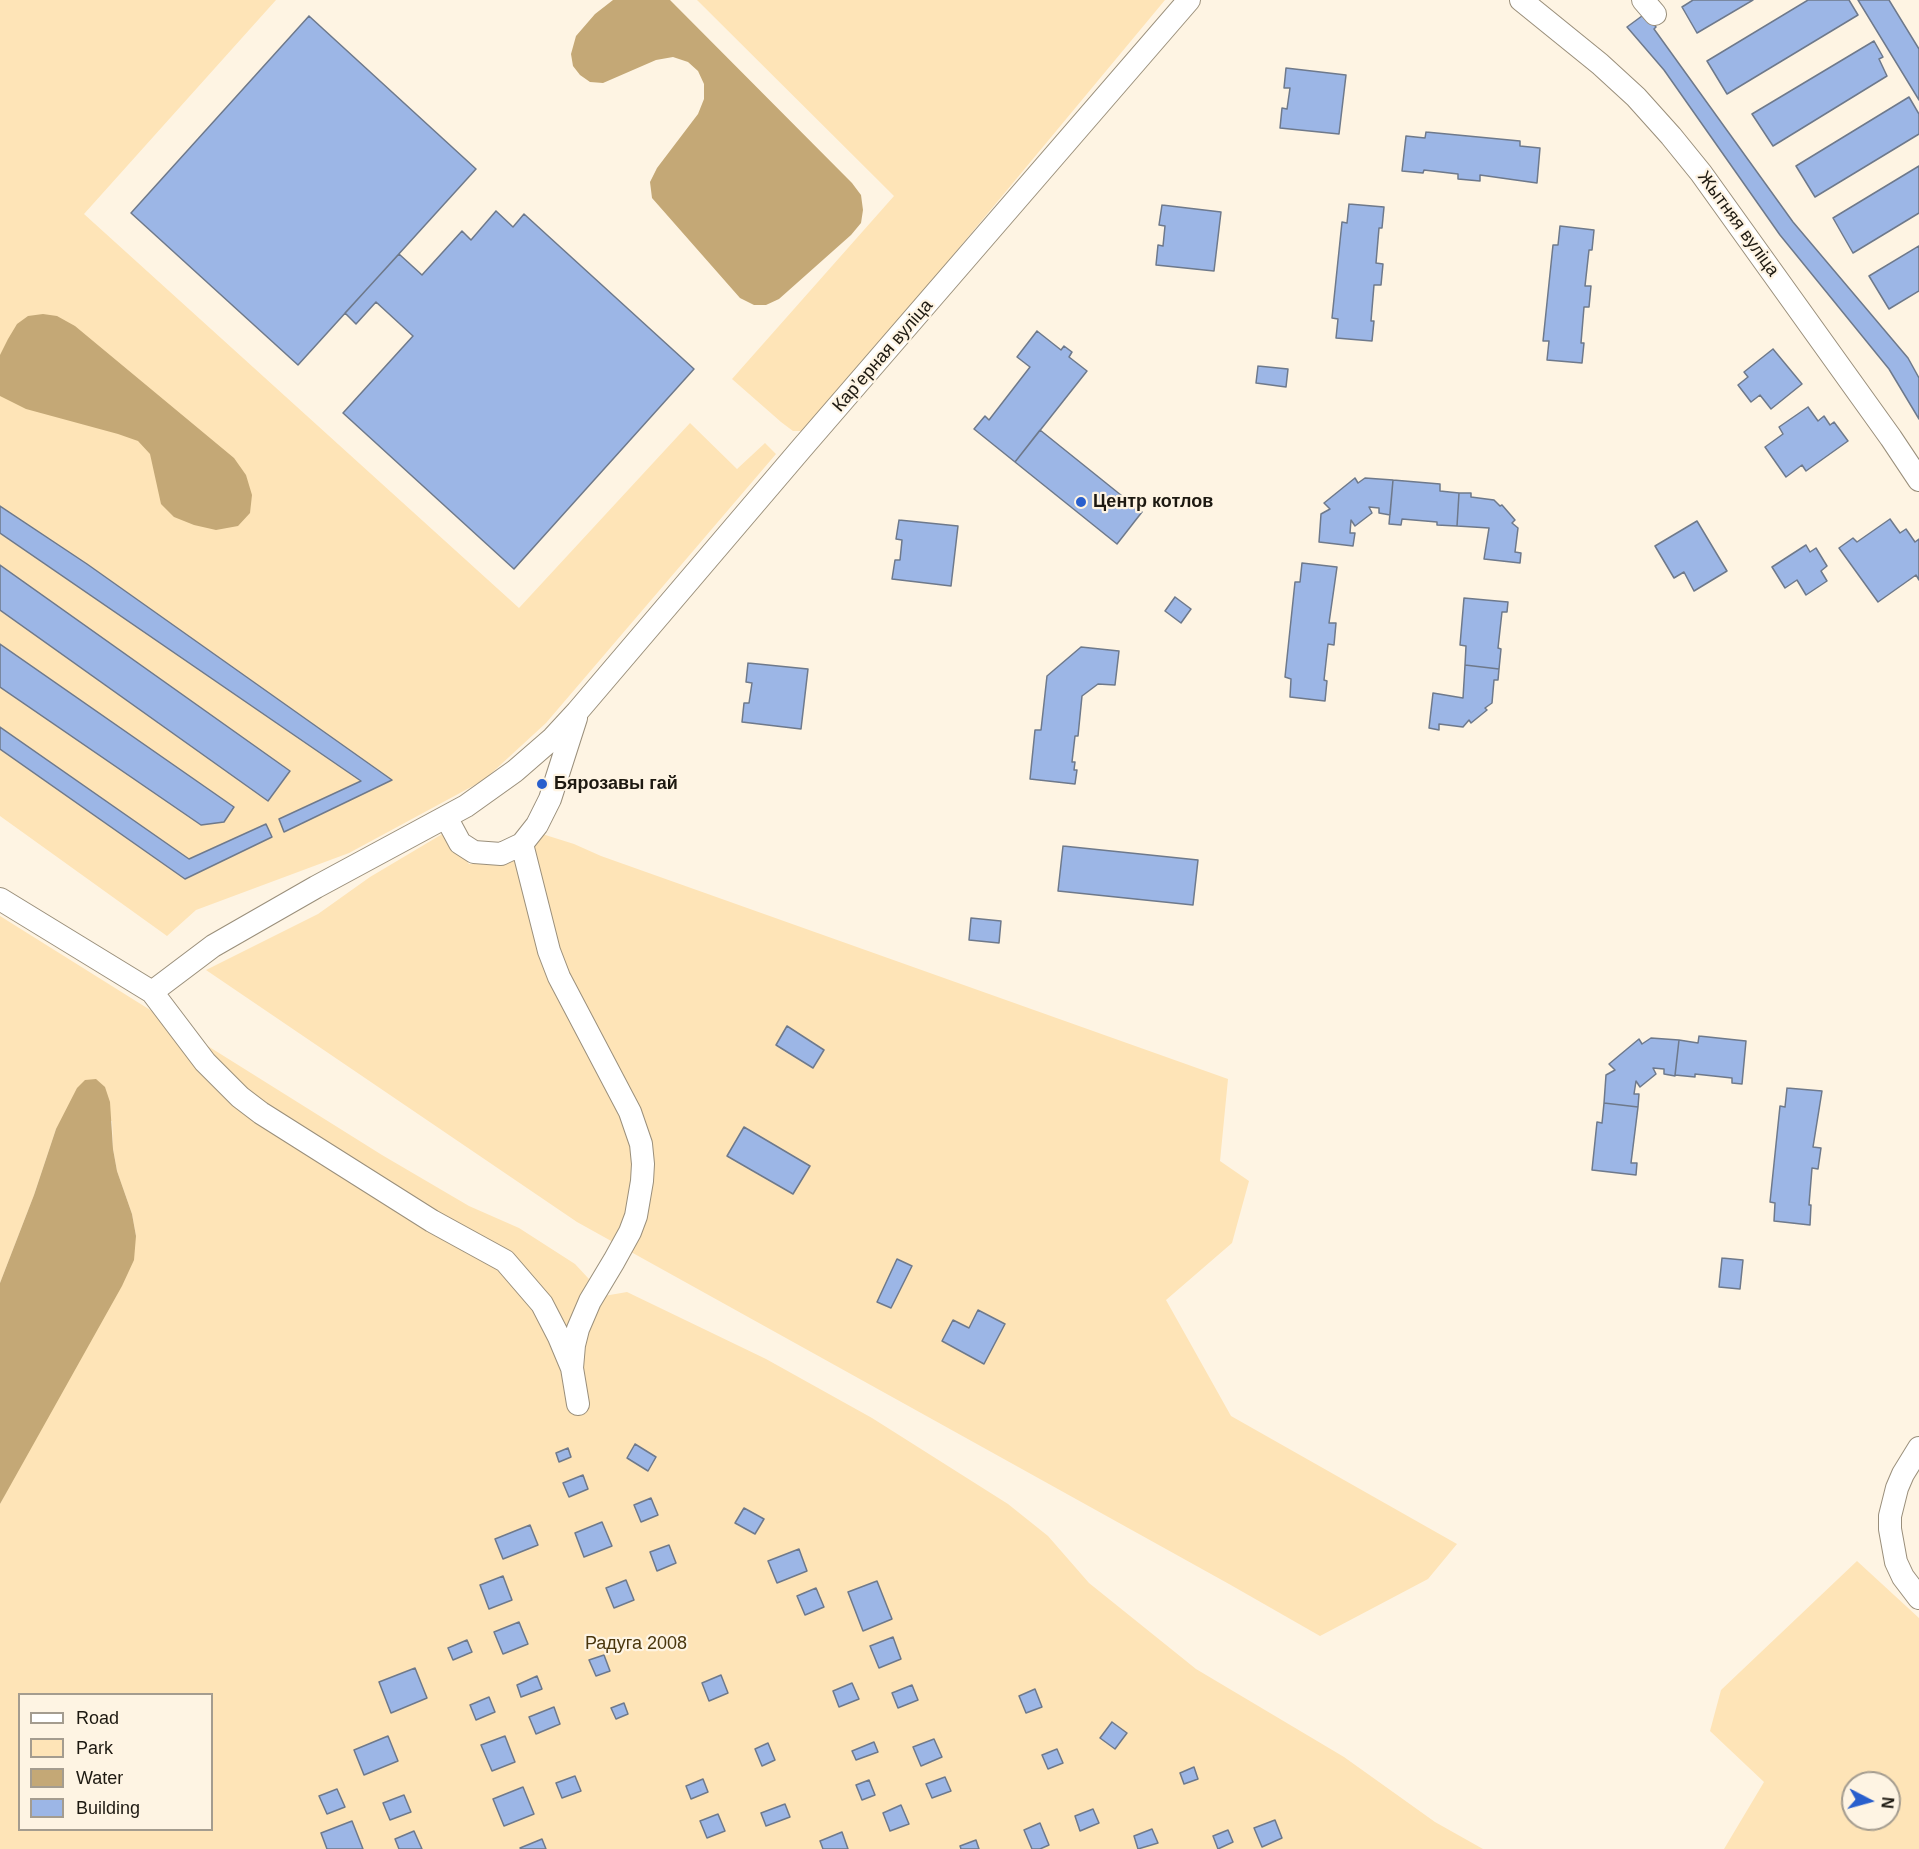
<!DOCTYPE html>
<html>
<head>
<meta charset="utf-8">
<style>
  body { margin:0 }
  #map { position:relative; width:1919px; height:1849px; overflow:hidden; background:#fef4e3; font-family:Helvetica,sans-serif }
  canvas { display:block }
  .legend { position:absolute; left:18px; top:1693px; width:195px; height:138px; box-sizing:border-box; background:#fef4e3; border:2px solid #a49c8f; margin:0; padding:8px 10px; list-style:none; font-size:18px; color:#1d1911 }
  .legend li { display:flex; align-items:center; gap:12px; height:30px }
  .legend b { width:30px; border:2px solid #a49c8f }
  .north { position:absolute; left:1841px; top:1771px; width:60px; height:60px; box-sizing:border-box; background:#fef4e3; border:2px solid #a49c8f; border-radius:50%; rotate:96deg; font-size:16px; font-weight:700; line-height:24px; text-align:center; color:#1d1911 }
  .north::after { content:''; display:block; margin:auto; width:21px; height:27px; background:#295fcd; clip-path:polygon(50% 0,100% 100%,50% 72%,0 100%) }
</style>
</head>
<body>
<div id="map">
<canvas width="1919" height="1849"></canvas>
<ul class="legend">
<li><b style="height:8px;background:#fff"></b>Road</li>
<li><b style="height:16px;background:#fee4b7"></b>Park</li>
<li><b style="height:16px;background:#c4a876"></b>Water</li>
<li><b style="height:16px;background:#9cb6e6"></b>Building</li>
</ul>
<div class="north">N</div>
</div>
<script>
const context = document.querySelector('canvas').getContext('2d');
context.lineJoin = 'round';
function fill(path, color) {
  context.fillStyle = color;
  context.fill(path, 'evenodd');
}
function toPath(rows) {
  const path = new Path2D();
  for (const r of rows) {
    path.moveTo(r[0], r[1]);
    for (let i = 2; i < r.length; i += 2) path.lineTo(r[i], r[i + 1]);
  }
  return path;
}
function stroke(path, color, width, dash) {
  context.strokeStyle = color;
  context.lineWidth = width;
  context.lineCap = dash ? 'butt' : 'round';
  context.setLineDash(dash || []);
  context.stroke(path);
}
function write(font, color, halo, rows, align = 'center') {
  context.font = font + ' Helvetica,sans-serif';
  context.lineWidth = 4.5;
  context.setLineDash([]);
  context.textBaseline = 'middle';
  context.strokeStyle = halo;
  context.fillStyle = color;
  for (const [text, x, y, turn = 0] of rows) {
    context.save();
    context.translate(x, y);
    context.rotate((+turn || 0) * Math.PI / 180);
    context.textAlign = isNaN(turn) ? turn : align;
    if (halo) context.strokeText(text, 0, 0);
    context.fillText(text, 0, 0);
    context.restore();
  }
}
fill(toPath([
  [0,0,276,0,84,214,519,608,690,423,737,469,765,443,776,454,546,723,484,780,349,853,196,910,167,936,0,816],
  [697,0,1165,0,816,420,802,431,793,431,781,422,732,379,894,196],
  [444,833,469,864,509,863,539,833,574,844,601,856,1228,1079,1220,1161,1249,1181,1232,1243,1166,1300,1231,1416,1457,1544,1428,1579,1320,1636,1229,1584,577,1222,206,970,318,914,370,877],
  [0,916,382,1155,469,1206,519,1228,575,1264,589,1279,577,1303,582,1380,587,1331,604,1296,627,1292,766,1359,872,1418,1008,1504,1048,1536,1089,1583,1196,1669,1344,1757,1435,1822,1483,1849,0,1849,0,1504,136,1236,132,1214,117,1171,113,1149,112,1121,56,1129,34,1195,0,1283],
  [20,1694,212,1694,212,1830,20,1830],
  [1857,1561,1919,1618,1919,1849,1724,1849,1764,1782,1710,1731,1721,1690],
  [1853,1783,1889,1783,1889,1819,1853,1819]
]), '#fee4b7');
fill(toPath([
  [613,0,670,0,852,183,861,195,863,210,861,223,851,235,779,299,766,305,754,305,740,298,652,198,650,182,657,168,698,114,704,99,704,84,698,71,688,62,673,57,656,60,603,83,590,82,580,75,573,66,571,54,576,36,595,14],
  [43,314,57,316,75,326,234,458,246,475,252,495,250,513,238,526,216,530,194,525,174,517,161,504,150,454,138,441,118,434,26,409,0,396,0,355,8,339,17,324,28,316],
  [96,1079,105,1087,110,1102,113,1149,117,1171,132,1214,136,1236,134,1260,122,1286,0,1504,0,1283,34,1195,56,1129,77,1088,85,1080]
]), '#c4a876');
const building = toPath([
  [1693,0,1753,0,1697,33,1682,7,1693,0],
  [1808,0,1849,0,1858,15,1727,94,1707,61,1808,0],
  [1858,0,1889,0,1919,49,1919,100,1858,0],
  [1646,13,1656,27,1654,29,1793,222,1908,358,1919,378,1919,419,1889,369,1780,235,1664,70,1627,27,1646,13],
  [309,16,476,169,298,365,131,213,309,16],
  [1874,41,1883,57,1879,59,1887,76,1773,146,1752,114,1874,41],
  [1286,68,1346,75,1339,134,1280,128,1282,108,1287,109,1290,88,1284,88,1286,68],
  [1909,97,1919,114,1919,134,1815,197,1796,166,1909,97],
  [1426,132,1520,141,1520,146,1540,148,1537,183,1480,175,1480,181,1458,179,1458,174,1424,170,1423,173,1402,171,1406,136,1425,138,1426,132],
  [1919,166,1919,213,1853,253,1833,218,1919,166],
  [1349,204,1384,207,1382,228,1379,228,1376,263,1383,264,1381,285,1374,285,1371,321,1374,321,1372,341,1336,338,1338,319,1332,318,1342,222,1347,223,1349,204],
  [1162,205,1221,212,1214,271,1156,265,1158,245,1163,246,1165,226,1159,225,1162,205],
  [496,211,513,227,524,214,694,369,514,569,343,413,413,336,376,302,356,324,345,313,399,254,422,275,462,231,471,240,496,211],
  [1560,226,1594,230,1592,250,1589,250,1585,286,1591,286,1589,307,1584,307,1581,343,1584,343,1582,363,1547,360,1549,341,1543,341,1553,245,1558,245,1560,226],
  [1919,246,1919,291,1889,309,1869,276,1919,246],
  [1037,331,1061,350,1064,346,1072,352,1069,357,1087,371,1015,462,974,429,985,416,989,420,1030,367,1017,357,1037,331],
  [1773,349,1802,384,1771,409,1760,395,1751,402,1738,385,1748,377,1744,372,1773,349],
  [1258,366,1288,369,1286,387,1256,383,1258,366],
  [1808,407,1818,421,1824,416,1830,425,1834,422,1848,441,1806,471,1802,465,1786,477,1765,447,1783,434,1779,427,1808,407],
  [1040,430,1142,512,1117,544,1015,462,1040,430],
  [1355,478,1358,483,1365,478,1393,480,1390,515,1379,513,1379,508,1369,507,1372,513,1355,526,1351,520,1350,533,1355,533,1353,546,1319,542,1321,514,1330,509,1324,503,1355,478],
  [1393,480,1440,484,1440,491,1459,493,1457,526,1437,525,1437,522,1402,519,1401,525,1389,524,1393,480],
  [1459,493,1471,493,1471,497,1494,500,1500,506,1502,505,1515,520,1512,523,1518,528,1515,552,1521,553,1520,563,1484,559,1489,528,1457,526,1459,493],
  [0,506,87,564,392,780,284,832,279,819,361,781,0,533,0,506],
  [1890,519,1900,533,1906,529,1915,542,1919,539,1919,580,1916,575,1878,602,1839,548,1853,538,1857,542,1890,519],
  [899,520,958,526,951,586,892,579,895,560,900,560,902,540,896,539,899,520],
  [1697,521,1727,571,1694,591,1684,572,1674,578,1655,546,1697,521],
  [1806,545,1810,552,1816,548,1827,566,1821,571,1827,581,1806,595,1797,580,1785,588,1772,567,1806,545],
  [1302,563,1337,567,1329,623,1336,623,1334,645,1328,644,1324,680,1327,681,1325,701,1290,697,1291,679,1285,677,1295,582,1300,582,1302,563],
  [0,565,290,771,268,801,0,610,0,565],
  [1175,597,1191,609,1181,623,1165,611,1175,597],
  [1464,598,1508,602,1507,612,1502,612,1498,648,1501,649,1499,669,1465,665,1466,646,1460,645,1464,598],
  [0,644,234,807,224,822,201,825,0,687,0,644],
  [1081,647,1119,651,1115,685,1098,684,1082,696,1078,736,1075,736,1072,762,1075,762,1074,770,1077,770,1075,784,1030,779,1035,730,1041,730,1047,676,1081,647],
  [748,663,808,669,801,729,742,722,744,703,749,703,752,683,746,682,748,663],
  [1465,665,1499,669,1498,680,1494,680,1492,703,1485,708,1487,710,1471,723,1469,720,1463,727,1439,724,1439,730,1429,728,1433,693,1463,698,1465,665],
  [0,727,189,859,266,824,272,837,185,879,0,749,0,727],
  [1063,846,1198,860,1193,905,1058,891,1063,846],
  [971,918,1001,921,999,943,969,940,971,918],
  [787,1026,824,1050,813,1068,776,1045,787,1026],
  [1699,1036,1746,1041,1742,1084,1732,1083,1732,1078,1695,1074,1695,1077,1675,1075,1679,1040,1698,1043,1699,1036],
  [1651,1038,1679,1040,1675,1076,1664,1074,1664,1069,1653,1068,1656,1074,1640,1087,1636,1081,1634,1094,1639,1094,1638,1107,1604,1103,1606,1075,1615,1070,1609,1064,1639,1039,1642,1044,1651,1038],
  [1787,1088,1822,1091,1813,1147,1821,1148,1818,1169,1812,1168,1809,1205,1811,1205,1810,1225,1774,1221,1775,1203,1770,1202,1780,1106,1785,1107,1787,1088],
  [1604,1103,1638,1107,1631,1163,1637,1163,1636,1175,1592,1170,1597,1122,1602,1123,1604,1103],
  [744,1127,810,1166,793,1194,727,1156,744,1127],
  [1722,1258,1743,1260,1740,1289,1719,1287,1722,1258],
  [897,1259,912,1266,891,1308,877,1302,897,1259],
  [978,1310,1005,1324,984,1364,942,1341,953,1320,969,1328,978,1310],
  [635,1444,656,1457,648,1471,627,1458,635,1444],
  [568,1448,571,1457,559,1462,556,1453,568,1448],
  [583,1475,588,1489,569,1497,563,1483,583,1475],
  [651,1498,658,1515,641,1522,634,1505,651,1498],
  [744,1508,764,1519,755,1534,735,1523,744,1508],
  [602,1522,612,1546,584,1557,575,1533,602,1522],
  [530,1525,538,1545,503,1559,495,1539,530,1525],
  [669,1545,676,1563,657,1571,650,1552,669,1545],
  [799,1549,807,1571,777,1583,768,1561,799,1549],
  [503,1576,512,1600,489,1609,480,1585,503,1576],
  [626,1580,634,1600,614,1608,606,1588,626,1580],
  [877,1581,892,1619,863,1631,848,1592,877,1581],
  [816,1588,824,1607,805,1615,797,1596,816,1588],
  [519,1622,528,1644,503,1654,494,1632,519,1622],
  [893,1637,901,1659,879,1668,870,1646,893,1637],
  [467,1640,472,1652,453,1660,448,1648,467,1640],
  [604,1655,610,1671,596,1676,589,1660,604,1655],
  [415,1668,427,1698,391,1713,379,1682,415,1668],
  [721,1675,728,1693,709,1701,702,1683,721,1675],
  [537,1676,542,1689,521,1697,517,1685,537,1676],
  [852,1683,859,1699,839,1707,833,1691,852,1683],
  [912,1685,918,1700,898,1708,892,1693,912,1685],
  [1035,1689,1042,1707,1026,1713,1019,1696,1035,1689],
  [489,1697,495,1712,476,1720,470,1705,489,1697],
  [624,1703,628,1714,616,1719,611,1708,624,1703],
  [554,1707,560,1724,536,1734,529,1717,554,1707],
  [1112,1722,1127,1733,1115,1749,1100,1738,1112,1722],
  [388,1736,398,1761,364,1775,354,1750,388,1736],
  [505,1736,515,1762,492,1771,481,1745,505,1736],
  [934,1739,942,1757,921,1766,913,1747,934,1739],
  [874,1742,878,1752,856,1760,852,1751,874,1742],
  [768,1743,775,1760,762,1766,755,1749,768,1743],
  [1057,1749,1063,1763,1048,1769,1042,1755,1057,1749],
  [1194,1767,1198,1779,1184,1784,1180,1773,1194,1767],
  [575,1776,581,1791,562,1798,556,1783,575,1776],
  [945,1777,951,1791,932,1798,926,1784,945,1777],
  [703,1779,708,1792,691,1799,686,1786,703,1779],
  [869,1780,875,1795,862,1800,856,1785,869,1780],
  [523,1787,534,1814,504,1826,493,1799,523,1787],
  [337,1789,345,1807,327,1814,319,1796,337,1789],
  [404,1795,411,1812,390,1820,383,1803,404,1795],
  [785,1804,790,1817,766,1826,761,1813,785,1804],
  [901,1805,909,1824,890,1831,883,1813,901,1805],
  [1093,1809,1099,1823,1080,1831,1075,1816,1093,1809],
  [718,1814,725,1831,707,1838,700,1821,718,1814],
  [1275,1820,1282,1838,1262,1847,1254,1828,1275,1820],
  [352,1821,363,1849,327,1849,321,1833,352,1821],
  [1040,1823,1049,1845,1040,1849,1032,1849,1024,1830,1040,1823],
  [1152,1829,1158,1843,1138,1849,1134,1836,1152,1829],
  [1228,1830,1233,1842,1218,1849,1213,1836,1228,1830],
  [414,1831,422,1849,399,1849,395,1839,414,1831],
  [842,1832,848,1849,823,1849,820,1841,842,1832],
  [542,1839,546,1849,521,1849,520,1848,542,1839],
  [976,1840,979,1849,961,1849,960,1846,976,1840]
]);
fill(building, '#9cb6e6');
stroke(building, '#6e798b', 1.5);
const minor = toPath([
  [1521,0,1600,64,1636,97,1671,136,1701,173,1891,438,1919,480],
  [1643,0,1655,14],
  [446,817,460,843,474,852,501,854,522,844,537,825,550,799,576,718],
  [522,844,549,951,559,977,630,1112,641,1144,643,1164,642,1181,636,1216,630,1232,614,1261,590,1301,578,1329,574,1345,572,1368,578,1404],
  [0,899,152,992,205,1062,240,1097,261,1113,432,1221,505,1261,542,1304,559,1337,572,1368],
  [152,992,213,946,316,887,466,806,515,771,553,738,577,712,801,449,1189,0],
  [1919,1448,1903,1474,1897,1488,1890,1516,1890,1529,1896,1562,1903,1577,1919,1598]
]);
stroke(minor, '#9a8f7b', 24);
stroke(minor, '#fff', 22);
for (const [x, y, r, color] of [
  [1081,502,6,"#295fcd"],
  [542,784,6,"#295fcd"]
]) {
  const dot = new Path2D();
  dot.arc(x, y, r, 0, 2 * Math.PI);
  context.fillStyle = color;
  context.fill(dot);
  stroke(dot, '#fef4e3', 2);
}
write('18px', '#1d1911', '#fef4e3', [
  ["Жытняя вуліца",1738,224,54],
  ["Карʼерная вуліца",883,356,-49]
]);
write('bold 18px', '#1d1911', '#fef4e3', [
  ["Центр котлов",1093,502],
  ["Бярозавы гай",554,784]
], 'left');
write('18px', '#4a360c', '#fef4e3', [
  ["Радуга 2008",636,1644]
]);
</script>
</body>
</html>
